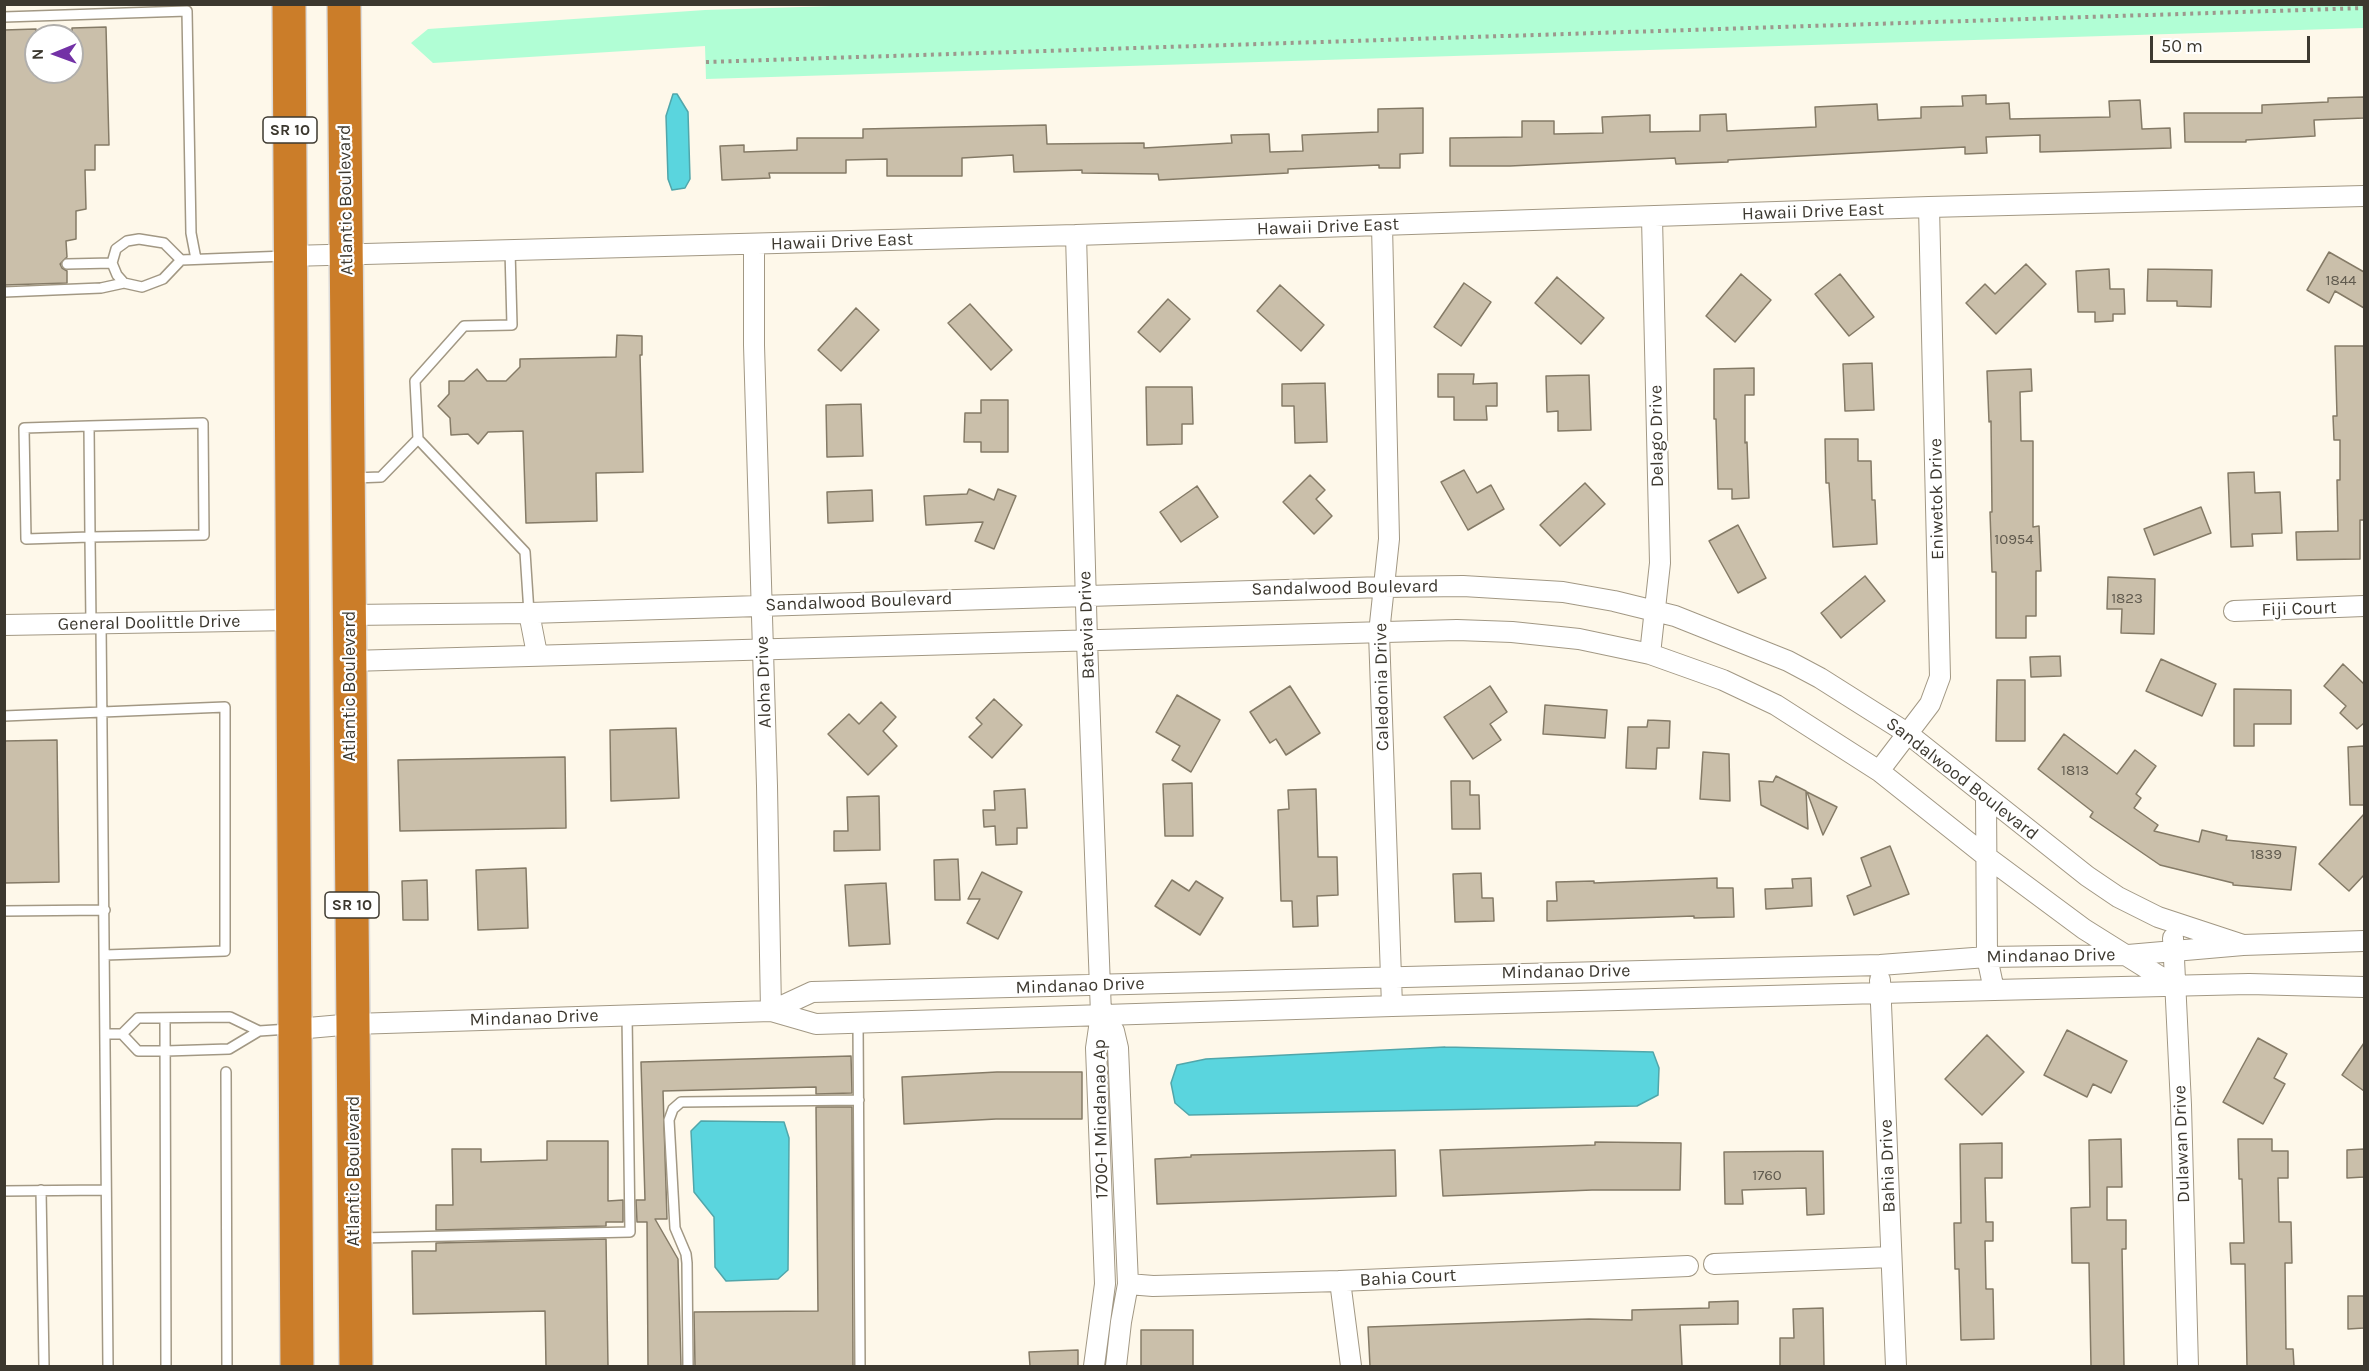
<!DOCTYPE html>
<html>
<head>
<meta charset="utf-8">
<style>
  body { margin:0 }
  #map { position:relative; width:2369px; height:1371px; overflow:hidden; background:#fef8ea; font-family:Karla,sans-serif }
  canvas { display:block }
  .frame { position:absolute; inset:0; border:6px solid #3c382f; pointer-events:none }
  .north { position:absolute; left:24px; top:24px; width:60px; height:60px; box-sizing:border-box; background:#fff; border:2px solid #b1afac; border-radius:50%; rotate:269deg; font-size:16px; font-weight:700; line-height:24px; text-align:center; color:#3c382f }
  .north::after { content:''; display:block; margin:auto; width:21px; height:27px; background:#7332a6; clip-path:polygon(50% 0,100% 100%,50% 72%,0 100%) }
  .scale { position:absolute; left:2150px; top:36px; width:160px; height:27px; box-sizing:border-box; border:3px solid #3c382f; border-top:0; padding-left:8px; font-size:18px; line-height:21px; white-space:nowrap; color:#3c382f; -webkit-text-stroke:4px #fff; paint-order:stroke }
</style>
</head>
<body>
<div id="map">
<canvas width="2369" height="1371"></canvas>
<div class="frame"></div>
<div class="north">N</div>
<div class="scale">50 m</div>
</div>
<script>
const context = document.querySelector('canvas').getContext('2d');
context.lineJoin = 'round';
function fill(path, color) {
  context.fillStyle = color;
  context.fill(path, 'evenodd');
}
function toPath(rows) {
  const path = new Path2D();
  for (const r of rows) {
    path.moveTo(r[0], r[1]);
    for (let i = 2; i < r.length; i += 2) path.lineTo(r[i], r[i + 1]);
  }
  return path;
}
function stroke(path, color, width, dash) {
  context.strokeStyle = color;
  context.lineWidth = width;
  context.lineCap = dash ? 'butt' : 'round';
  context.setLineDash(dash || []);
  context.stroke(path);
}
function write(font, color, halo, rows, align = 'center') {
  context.font = font + ' Karla,sans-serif';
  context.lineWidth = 4.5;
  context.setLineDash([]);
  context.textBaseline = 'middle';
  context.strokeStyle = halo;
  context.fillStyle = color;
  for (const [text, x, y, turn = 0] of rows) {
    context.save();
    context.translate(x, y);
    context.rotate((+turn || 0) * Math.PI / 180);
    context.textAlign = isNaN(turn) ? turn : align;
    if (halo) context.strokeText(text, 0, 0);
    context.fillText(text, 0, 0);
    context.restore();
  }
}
fill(toPath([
  [865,5,2364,4,2364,28,706,79,705,46,433,63,411,43,428,29,705,10]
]), '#b1fed5');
const water = toPath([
  [673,94,677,94,688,112,690,179,685,188,672,190,668,179,666,116,673,94],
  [1445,1047,1653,1052,1659,1068,1658,1095,1637,1106,1189,1115,1175,1103,1171,1083,1177,1065,1206,1059,1445,1047],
  [701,1121,784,1122,789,1138,788,1270,778,1279,726,1281,715,1267,714,1217,694,1192,691,1131,701,1121]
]);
fill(water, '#5ad5de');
stroke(water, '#51a6aa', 1.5);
const building = toPath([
  [106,27,109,145,95,145,95,170,85,170,86,209,76,211,76,239,66,241,67,257,60,264,62,268,67,271,67,283,4,285,4,30,36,29,36,72,72,72,72,28,106,27],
  [1986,95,1986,104,2009,103,2010,119,2110,117,2109,101,2140,100,2142,129,2170,128,2171,148,2040,152,2040,135,1986,137,1987,153,1965,154,1965,147,1728,160,1728,162,1676,164,1675,158,1510,166,1450,166,1450,138,1522,137,1522,121,1554,121,1554,134,1603,133,1602,117,1650,115,1650,132,1700,131,1700,115,1726,114,1727,131,1816,127,1815,107,1877,104,1878,120,1921,118,1921,107,1963,106,1962,96,1986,95],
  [2364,97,2364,118,2314,120,2315,136,2246,140,2246,142,2185,142,2184,113,2262,113,2262,105,2328,102,2328,98,2364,97],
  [1423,108,1423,153,1400,154,1400,168,1379,168,1379,165,1288,169,1288,173,1159,180,1158,174,1082,173,1082,170,1014,172,1013,155,962,158,962,176,887,176,887,159,846,160,846,173,769,173,770,178,722,180,720,146,744,145,744,152,797,150,797,138,863,138,863,129,1046,125,1047,144,1144,143,1144,148,1232,143,1231,135,1269,134,1270,152,1303,151,1302,135,1378,132,1378,109,1423,108],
  [2329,252,2364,272,2364,308,2335,291,2329,303,2307,290,2329,252],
  [2026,264,2046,284,1996,334,1966,303,1985,284,1995,294,2026,264],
  [2109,269,2110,289,2124,289,2125,314,2113,314,2113,321,2095,322,2095,312,2078,312,2076,271,2109,269],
  [2148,269,2212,270,2211,307,2177,306,2177,301,2147,301,2148,269],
  [1741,274,1771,300,1735,342,1706,316,1741,274],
  [1840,274,1874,317,1849,336,1815,294,1840,274],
  [1557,277,1604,318,1581,344,1535,303,1557,277],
  [1464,283,1491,302,1461,346,1434,327,1464,283],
  [1280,285,1324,325,1301,351,1257,311,1280,285],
  [1168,299,1190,319,1160,352,1138,332,1168,299],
  [970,304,1012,350,991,370,948,323,970,304],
  [856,308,879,330,841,371,818,350,856,308],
  [617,335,642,336,642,355,640,355,643,472,596,473,597,521,526,523,523,431,488,432,478,444,468,434,451,435,450,418,438,406,449,394,449,381,464,381,477,369,487,381,506,381,520,367,520,359,616,357,617,335],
  [2335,346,2364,346,2364,520,2360,520,2360,559,2297,560,2296,532,2338,531,2337,480,2340,480,2340,440,2334,440,2333,416,2337,416,2335,346],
  [1872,363,1874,410,1845,411,1843,364,1872,363],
  [1754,368,1754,395,1745,395,1745,443,1747,442,1749,498,1732,499,1732,489,1718,489,1716,419,1714,419,1714,369,1754,368],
  [2031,369,2032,391,2020,392,2021,441,2033,441,2033,527,2039,526,2041,571,2036,571,2036,616,2026,616,2026,638,1996,638,1996,572,1992,572,1990,512,1992,512,1991,421,1989,422,1987,371,2031,369],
  [1438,374,1474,374,1473,384,1497,383,1497,406,1486,406,1487,420,1454,420,1454,397,1438,397,1438,374],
  [1589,375,1591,430,1558,431,1558,411,1547,412,1546,376,1589,375],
  [1325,383,1327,442,1295,443,1294,406,1282,406,1282,384,1325,383],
  [1146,387,1192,387,1193,424,1182,424,1182,444,1147,445,1146,387],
  [981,400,1008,400,1008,452,981,452,981,442,964,442,965,413,981,413,981,400],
  [861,404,863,456,827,457,826,405,861,404],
  [1825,439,1858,439,1858,461,1871,461,1872,500,1875,500,1877,544,1833,547,1829,483,1826,483,1825,439],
  [1464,470,1477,493,1491,485,1504,509,1468,530,1441,482,1464,470],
  [2254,472,2255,493,2280,492,2282,533,2252,534,2253,546,2231,547,2228,473,2254,472],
  [1310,475,1325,490,1316,499,1332,516,1314,534,1283,502,1310,475],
  [1585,483,1605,504,1560,546,1540,525,1585,483],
  [1197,486,1218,517,1181,542,1160,512,1197,486],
  [969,489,994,500,998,489,1016,496,994,549,975,541,983,522,926,525,924,496,967,494,969,489],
  [872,490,873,521,828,523,827,492,872,490],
  [2201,507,2211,533,2154,555,2144,529,2201,507],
  [1738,525,1766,578,1738,593,1709,541,1738,525],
  [1865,576,1885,601,1841,638,1821,613,1865,576],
  [2108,577,2155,579,2154,634,2121,633,2122,609,2107,609,2108,577],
  [2060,656,2061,676,2031,677,2030,657,2060,656],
  [2161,659,2216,684,2202,716,2146,691,2161,659],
  [2343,664,2364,684,2364,723,2357,729,2340,713,2346,706,2324,686,2343,664],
  [1997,680,2025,680,2025,741,1996,741,1997,680],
  [1290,686,1320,733,1286,755,1276,739,1270,743,1250,712,1290,686],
  [1490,686,1507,712,1490,724,1501,740,1473,759,1444,717,1490,686],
  [2234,689,2291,690,2291,724,2254,724,2254,746,2234,746,2234,689],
  [1177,695,1220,720,1191,772,1172,760,1180,746,1156,732,1177,695],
  [994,699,1022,725,992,758,969,737,982,724,976,718,994,699],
  [881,702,896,717,883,731,897,746,868,775,828,734,849,714,859,724,881,702],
  [1545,705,1607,710,1605,738,1543,734,1545,705],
  [1648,720,1670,721,1669,748,1657,748,1656,769,1626,768,1628,727,1647,727,1648,720],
  [676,728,679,798,611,801,610,730,676,728],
  [2064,734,2117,774,2135,750,2156,766,2136,794,2141,798,2134,808,2158,825,2154,831,2199,842,2202,830,2227,836,2226,840,2296,847,2291,890,2233,885,2233,883,2160,865,2090,817,2093,812,2038,769,2064,734],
  [57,740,59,882,4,883,4,741,57,740],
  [2364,746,2364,805,2350,805,2348,747,2364,746],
  [1703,752,1729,754,1730,801,1700,799,1703,752],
  [565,757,566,828,400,831,398,760,565,757],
  [1776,776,1806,791,1808,829,1761,805,1759,781,1773,782,1776,776],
  [1451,781,1470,781,1470,795,1479,795,1480,829,1452,829,1451,781],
  [1192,783,1193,836,1165,836,1163,784,1192,783],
  [1025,789,1027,828,1017,828,1017,844,996,845,995,826,984,827,983,810,995,810,994,791,1025,789],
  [1316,789,1318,857,1337,857,1338,895,1317,896,1318,926,1293,927,1292,901,1281,901,1278,810,1289,809,1288,790,1316,789],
  [1807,792,1837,807,1823,835,1807,792],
  [879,796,880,850,834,851,834,831,848,831,847,797,879,796],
  [2364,814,2364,875,2349,891,2319,864,2364,814],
  [1890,846,1909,894,1854,915,1847,896,1871,886,1861,858,1890,846],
  [958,859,960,900,935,900,934,860,958,859],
  [526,868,528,928,478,930,476,870,526,868],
  [982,872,1022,892,998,939,967,923,980,899,968,899,982,872],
  [1481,873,1482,898,1493,898,1494,921,1455,922,1453,874,1481,873],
  [1717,878,1717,888,1733,888,1734,917,1694,918,1694,916,1547,921,1547,901,1557,901,1556,882,1594,881,1594,883,1717,878],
  [1811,878,1812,906,1766,909,1765,889,1793,888,1792,879,1811,878],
  [427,880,428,920,403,920,402,881,427,880],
  [1172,880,1189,891,1196,881,1223,898,1200,935,1155,906,1172,880],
  [886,883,890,944,849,946,845,885,886,883],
  [2067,1030,2127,1061,2111,1093,2093,1084,2087,1097,2044,1075,2067,1030],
  [1987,1035,2024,1072,1982,1115,1945,1079,1987,1035],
  [2258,1038,2287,1054,2274,1078,2285,1084,2263,1124,2223,1102,2258,1038],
  [2364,1043,2364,1091,2342,1075,2364,1043],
  [851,1056,852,1093,816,1094,816,1087,663,1091,667,1219,655,1219,678,1259,681,1366,648,1366,647,1222,637,1222,636,1200,645,1200,641,1062,851,1056],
  [997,1072,1082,1072,1082,1119,996,1119,904,1124,902,1077,997,1072],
  [816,1107,852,1107,853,1366,695,1366,694,1312,818,1311,816,1107],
  [2121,1139,2122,1187,2107,1187,2107,1220,2126,1220,2126,1249,2122,1249,2124,1366,2091,1366,2089,1263,2072,1263,2071,1208,2090,1207,2089,1140,2121,1139],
  [2238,1139,2272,1139,2272,1151,2288,1151,2288,1178,2278,1178,2279,1222,2291,1222,2292,1263,2285,1263,2286,1349,2293,1349,2294,1366,2247,1366,2245,1264,2231,1264,2230,1243,2244,1243,2242,1179,2239,1179,2238,1139],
  [547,1141,608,1141,608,1201,623,1200,623,1222,606,1222,606,1226,436,1230,436,1205,453,1205,452,1149,481,1149,481,1162,547,1160,547,1141],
  [1595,1142,1681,1143,1680,1190,1592,1190,1443,1196,1440,1150,1595,1145,1595,1142],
  [2002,1143,2002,1178,1985,1178,1986,1222,1993,1222,1993,1241,1985,1241,1986,1289,1993,1289,1994,1339,1961,1340,1959,1269,1955,1269,1954,1223,1961,1223,1960,1144,2002,1143],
  [2364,1149,2364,1177,2347,1178,2347,1150,2364,1149],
  [1395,1150,1396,1196,1157,1204,1155,1159,1191,1157,1191,1155,1395,1150],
  [1823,1151,1824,1214,1807,1215,1806,1188,1742,1190,1743,1204,1725,1204,1724,1152,1823,1151],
  [606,1239,608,1366,546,1366,545,1311,413,1314,412,1251,436,1251,436,1243,606,1239],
  [2348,1296,2364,1296,2364,1328,2348,1329,2348,1296],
  [1738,1301,1738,1324,1680,1325,1682,1366,1370,1366,1368,1327,1589,1319,1632,1320,1632,1310,1709,1308,1709,1302,1738,1301],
  [1823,1308,1824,1366,1780,1366,1780,1338,1794,1338,1793,1309,1823,1308],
  [1141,1330,1193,1330,1193,1366,1141,1366,1141,1330],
  [1078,1350,1078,1366,1030,1366,1029,1352,1078,1350]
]);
fill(building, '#cabfaa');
stroke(building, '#857b67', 1.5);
const lane = toPath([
  [4,17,187,11,191,233,196,259],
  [510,250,512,325,464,326,415,381,418,439,525,552,529,613],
  [181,260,163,279,142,287,124,283,117,275,112,263,116,249,127,241,139,239,164,243,181,260,286,256],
  [67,264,112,263],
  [4,292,101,288,124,283],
  [89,426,203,423,204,535,90,537,26,539,24,428,89,426,90,537,91,624],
  [354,478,381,477,418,439],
  [101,624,108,1366],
  [4,716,225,707,225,951,105,955],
  [4,911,105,910],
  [165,1018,166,1366],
  [858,1023,860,1366],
  [106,1034,122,1034,138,1018,230,1017,259,1031,289,1029],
  [122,1034,138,1051,166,1051,229,1049,259,1031],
  [226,1072,227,1366],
  [41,1190,44,1366],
  [4,1191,106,1190],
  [360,1238,630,1232,627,1015],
  [688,1366,687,1263,686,1254,675,1228,669,1120,673,1109,681,1102,859,1100]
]);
const street = toPath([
  [1382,225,1389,539,1379,633,1392,1006],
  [1076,235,1087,641,1101,1014,1096,1048,1105,1284,1094,1366],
  [754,244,754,345,767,786,771,1011],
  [290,256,1076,235,1929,207,2364,196],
  [2234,611,2364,606],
  [529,613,537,654],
  [349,615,529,613,1384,587,1463,586,1563,592,1614,601,1675,616,1788,661,1820,678,1907,733,2087,876,2118,897,2158,917,2243,945],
  [4,625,293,620],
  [1650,654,1660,563,1652,218],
  [350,661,1457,630,1512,632,1579,639,1650,654,1723,680,1776,705,1879,771,1987,857,2084,929,2175,986],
  [1879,771,1930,704,1940,677,1929,207],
  [1986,796,1987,957,1994,990],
  [2173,938,2181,1105,2188,1366],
  [1880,980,1896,1366],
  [771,1011,812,992,1880,965,1987,957,2128,955,2243,945,2364,941],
  [1101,1014,1114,1031,1118,1048,1128,1284,1121,1322,1116,1366],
  [297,1029,353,1024,771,1011,816,1024,1392,1006,1994,990,2249,984,2364,987],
  [1714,1264,1891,1257],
  [1340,1281,1351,1366],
  [1128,1284,1153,1286,1340,1281,1688,1266]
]);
const highway = toPath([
  [289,4,297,1366],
  [344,4,356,1366]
]);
stroke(lane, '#a29884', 12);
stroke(street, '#a29884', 22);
stroke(highway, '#dcdbda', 36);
stroke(toPath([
  [706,62,2364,8]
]), '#9d988d', 4, [3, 4.5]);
stroke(lane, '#fff', 9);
stroke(street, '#fff', 20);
stroke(highway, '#cb7d29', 33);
write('15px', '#605a4e', null, [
  ["1844",2341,281],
  ["10954",2014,540],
  ["1823",2127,599],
  ["1813",2075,771],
  ["1839",2266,855],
  ["1760",1767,1176]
]);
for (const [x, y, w] of [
  [290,130,54],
  [352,905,54]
]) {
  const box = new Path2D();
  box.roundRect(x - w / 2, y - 13, w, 26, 4.5);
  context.fillStyle = '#fff';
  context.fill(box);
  stroke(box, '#3c382f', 1.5);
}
write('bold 16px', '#3c382f', null, [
  ["SR 10",290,130],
  ["SR 10",352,905]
]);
write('18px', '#3c382f', '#fff', [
  ["Atlantic Boulevard",346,200,-91],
  ["Hawaii Drive East",1813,212,-2],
  ["Hawaii Drive East",1328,227,-2],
  ["Hawaii Drive East",842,242,-2],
  ["Delago Drive",1657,436,-91],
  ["Eniwetok Drive",1937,499,-91],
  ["Sandalwood Boulevard",1345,588,-1],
  ["Sandalwood Boulevard",859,602,-2],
  ["Fiji Court",2299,609,-2],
  ["General Doolittle Drive",149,623,-1],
  ["Batavia Drive",1087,625,-92],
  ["Aloha Drive",764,682,-92],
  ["Atlantic Boulevard",350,686,-90],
  ["Caledonia Drive",1382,687,-91],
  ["Sandalwood Boulevard",1962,779,38],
  ["Mindanao Drive",2051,956,-1],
  ["Mindanao Drive",1566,972,-1],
  ["Mindanao Drive",1080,986,-2],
  ["Mindanao Drive",534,1018,-2],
  ["1700-1 Mindanao Ap",1101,1119,-91],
  ["Dulawan Drive",2182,1144,-92],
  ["Bahia Drive",1888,1166,-92],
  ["Atlantic Boulevard",354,1171,-90],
  ["Bahia Court",1408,1278,-3]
]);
</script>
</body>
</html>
